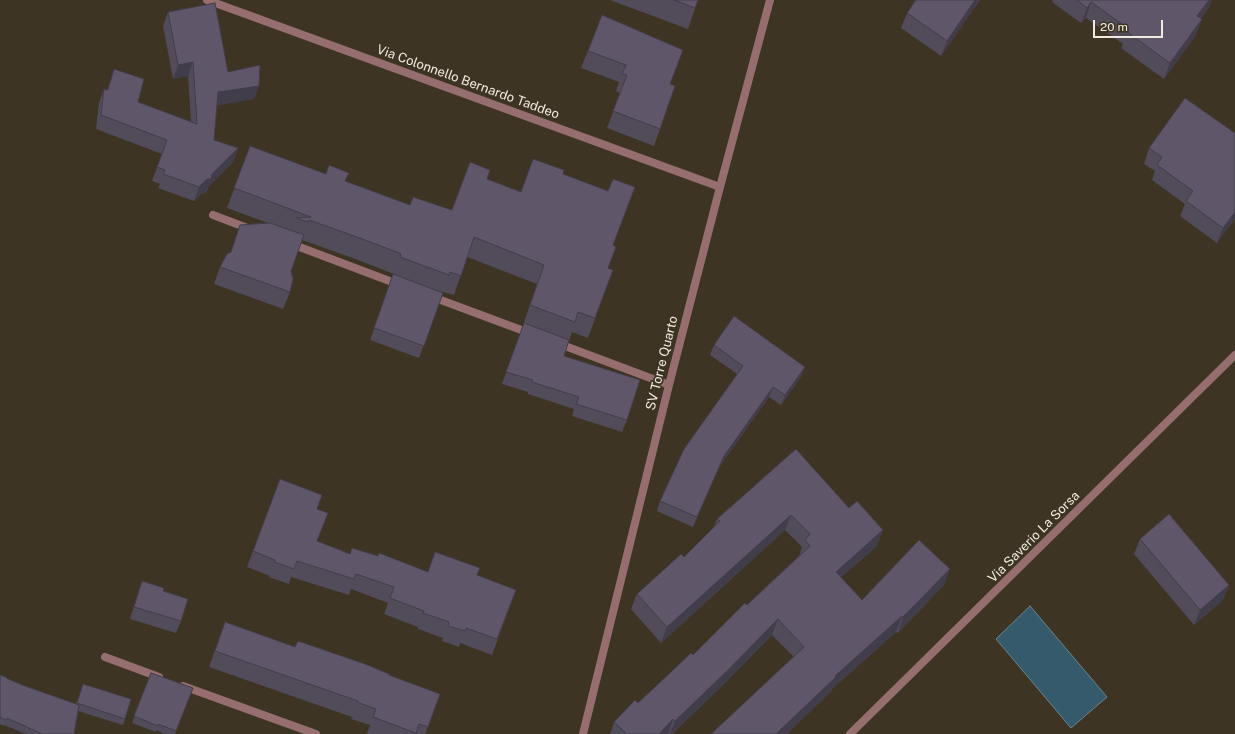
<!DOCTYPE html>
<html>
<head>
<meta charset="utf-8">
<style>
  body { margin:0 }
  #map { position:relative; width:1235px; height:734px; overflow:hidden; background:#3d3423; font-family:"Public Sans",sans-serif }
  canvas { display:block }
  .scale { position:absolute; left:1093px; top:20px; width:70px; height:18px; box-sizing:border-box; border:2px solid #f1eae0; border-top:0; padding-left:5px; font-size:12px; line-height:14px; white-space:nowrap; color:#f1eae0; -webkit-text-stroke:3px #3d3423; paint-order:stroke }
</style>
</head>
<body>
<div id="map">
<canvas width="1235" height="734"></canvas>
<div class="scale">20 m</div>
</div>
<script>
const context = document.querySelector('canvas').getContext('2d');
context.lineJoin = 'round';
function fill(path, color) {
  context.fillStyle = color;
  context.fill(path, 'evenodd');
}
function toPath(rows) {
  const path = new Path2D();
  for (const r of rows) {
    path.moveTo(r[0], r[1]);
    for (let i = 2; i < r.length; i += 2) path.lineTo(r[i], r[i + 1]);
  }
  return path;
}
function stroke(path, color, width, dash) {
  context.strokeStyle = color;
  context.lineWidth = width;
  context.lineCap = dash ? 'butt' : 'round';
  context.setLineDash(dash || []);
  context.stroke(path);
}
function write(font, color, halo, rows, align = 'center') {
  context.font = font + ' "Public Sans",sans-serif';
  context.lineWidth = 3.5;
  context.setLineDash([]);
  context.textBaseline = 'middle';
  context.strokeStyle = halo;
  context.fillStyle = color;
  for (const [text, x, y, turn = 0] of rows) {
    context.save();
    context.translate(x, y);
    context.rotate((+turn || 0) * Math.PI / 180);
    context.textAlign = isNaN(turn) ? turn : align;
    if (halo) context.strokeText(text, 0, 0);
    context.fillText(text, 0, 0);
    context.restore();
  }
}
const water = toPath([
  [1030,606,1107,697,1071,728,996,639,1030,606]
]);
fill(water, '#345a6c');
stroke(water, '#6d858f', 1);
stroke(toPath([
  [207,0,720,187],
  [213,215,250,229],
  [289,243,400,285],
  [430,296,532,334],
  [557,343,669,385],
  [105,657,159,677],
  [183,686,316,734],
  [583,734,669,385,720,187,770,0],
  [850,734,1235,355]
]), '#966e6f', 8);
fill(toPath([
  [610,0,698,0,688,29],
  [915,0,980,0,941,56,901,28,907,13],
  [1053,0,1212,0,1209,7,1201,18,1196,35,1164,79,1121,48,1123,44,1086,18,1081,23,1052,2],
  [168,12,254,99,217,105,214,140,238,148,233,162,209,186,206,193,202,193,194,201,158,188,160,184,152,181,162,154,96,129,99,103,104,89,107,90,114,69,138,102,191,122,188,76,173,79,163,26],
  [602,15,670,84,675,86,654,146,607,128,620,93,616,91,619,82,581,68],
  [1185,98,1235,219,1217,243,1180,216,1185,204,1152,180,1155,171,1144,164,1149,148],
  [250,146,325,174,329,165,346,182,410,205,452,210,487,179,521,192,563,174,613,245,608,269,613,270,588,338,572,332,564,356,627,420,622,432,572,416,574,409,528,394,528,392,502,384,523,325,537,284,467,257,454,295,443,292,419,358,370,340,394,274,350,257,302,240,291,271,290,292,283,309,214,284,220,267,231,252,268,223,227,208],
  [714,345,801,377,781,405,769,397,720,466,693,527,657,511,660,501,737,374,710,355],
  [796,449,877,546,841,577,862,600,944,585,898,633,896,632,832,689,830,693,772,635,722,686,672,734,610,734,614,722,638,703,693,655,799,556,802,547,785,530,661,643,631,609,637,594,684,557,714,527,717,519],
  [280,479,318,509,317,541,350,554,428,572,477,575,516,590,492,655,460,643,459,647,442,641,443,638,418,629,418,627,384,614,388,603,351,589,349,595,291,577,289,584,269,577,270,576,247,567],
  [1140,539,1229,585,1223,600,1194,625,1134,554],
  [142,581,163,591,181,621,176,633,130,619,138,593],
  [225,622,295,647,440,694,425,734,369,734,367,733,370,725,351,719,352,717,209,667],
  [151,673,193,688,175,734,165,734,156,730,156,732,132,723],
  [0,675,22,685,76,704,83,684,125,719,123,725,78,711,74,734,26,734,4,725,4,726,0,724]
]), '#524b5a');
fill(toPath([
  [975,0,980,0,941,56,947,41],
  [1209,0,1212,0,1209,7,1192,32,1197,16],
  [1091,2,1086,18,1081,23,1087,8],
  [1202,19,1196,35,1164,79,1170,63],
  [193,62,188,76,173,79,178,65],
  [259,86,254,99,213,106,218,92],
  [238,148,233,162,209,186,206,193,202,193,194,201,199,187],
  [1235,212,1235,219,1217,243,1223,228],
  [805,367,801,377,781,405,785,395],
  [773,387,769,397,720,466,693,527,697,517,724,456],
  [791,515,785,530,661,643,667,627],
  [883,530,877,546,830,587,836,572],
  [950,569,944,585,898,633,903,617],
  [1229,585,1223,600,1194,625,1200,610],
  [902,616,896,632,832,689,830,693,787,734,776,734,835,676],
  [778,619,772,635,722,686,672,734,670,734,675,721],
  [673,719,668,734,659,734]
]), '#423d4a');
const building = toPath([
  [674,0,698,0,695,8,674,0],
  [916,0,975,0,947,41,907,13,916,0],
  [1077,0,1209,0,1197,16,1202,19,1170,63,1127,32,1129,29,1091,2,1087,8,1077,0],
  [215,3,228,72,260,65,259,86,218,92,214,140,238,148,212,174,211,179,207,179,199,187,163,174,165,170,157,167,167,140,101,115,104,89,108,90,114,69,144,79,138,102,197,124,193,62,178,65,168,12,215,3],
  [602,15,683,50,670,84,675,86,660,129,613,111,627,75,622,74,626,65,588,51,602,15],
  [1185,98,1235,133,1235,212,1223,228,1186,201,1193,191,1157,165,1162,157,1149,148,1185,98],
  [250,146,326,174,329,165,349,173,345,181,410,205,413,197,452,210,470,162,490,170,487,179,521,192,533,159,564,170,563,174,608,191,613,179,635,187,613,245,616,247,608,268,613,270,595,318,578,312,575,322,530,305,544,265,474,237,461,276,450,272,449,275,400,257,401,254,399,253,357,237,309,220,308,222,296,218,311,217,234,188,250,146],
  [270,223,304,235,291,271,293,279,290,292,220,267,227,254,231,252,240,225,270,223],
  [393,274,443,293,424,346,374,328,393,274],
  [734,316,805,367,785,395,773,387,724,456,697,517,660,501,684,449,743,366,714,345,734,316],
  [524,323,569,340,564,356,640,380,627,420,576,404,579,397,532,382,533,380,506,372,524,323],
  [796,449,849,508,857,501,883,530,836,572,862,600,919,540,950,569,903,617,902,616,835,676,836,677,776,734,711,734,804,647,778,619,728,670,675,721,673,719,659,734,627,734,614,722,635,700,638,703,691,653,693,655,745,603,747,605,810,546,805,540,810,534,791,515,667,627,637,594,681,554,684,557,720,521,717,519,796,449],
  [280,479,322,495,317,509,328,513,317,541,350,554,352,548,378,556,379,553,428,572,435,552,480,568,477,575,516,590,497,639,466,628,465,631,448,626,449,622,423,613,424,611,390,598,394,587,356,574,354,579,297,561,294,569,275,562,275,560,253,551,280,479],
  [1169,514,1229,585,1200,610,1140,539,1169,514],
  [142,581,164,588,163,591,188,599,181,621,134,607,142,581],
  [225,622,295,647,298,641,365,664,389,674,389,675,440,694,428,727,419,724,416,733,373,717,376,709,357,702,358,701,215,651,225,622],
  [151,673,193,688,176,731,158,724,158,726,134,716,151,673],
  [0,675,6,677,6,678,22,685,79,705,74,734,42,734,7,718,6,720,0,717,0,675],
  [83,684,131,699,125,719,77,703,83,684]
]);
fill(building, '#5f5769');
stroke(building, '#423d4a', 1);
write('13px', '#f1eae0', '#3d3423', [
  ["Via Colonnello Bernardo Taddeo",468,82,20],
  ["SV Torre Quarto",662,363,-76],
  ["Via Saverio La Sorsa",1034,537,-45]
]);
</script>
</body>
</html>
